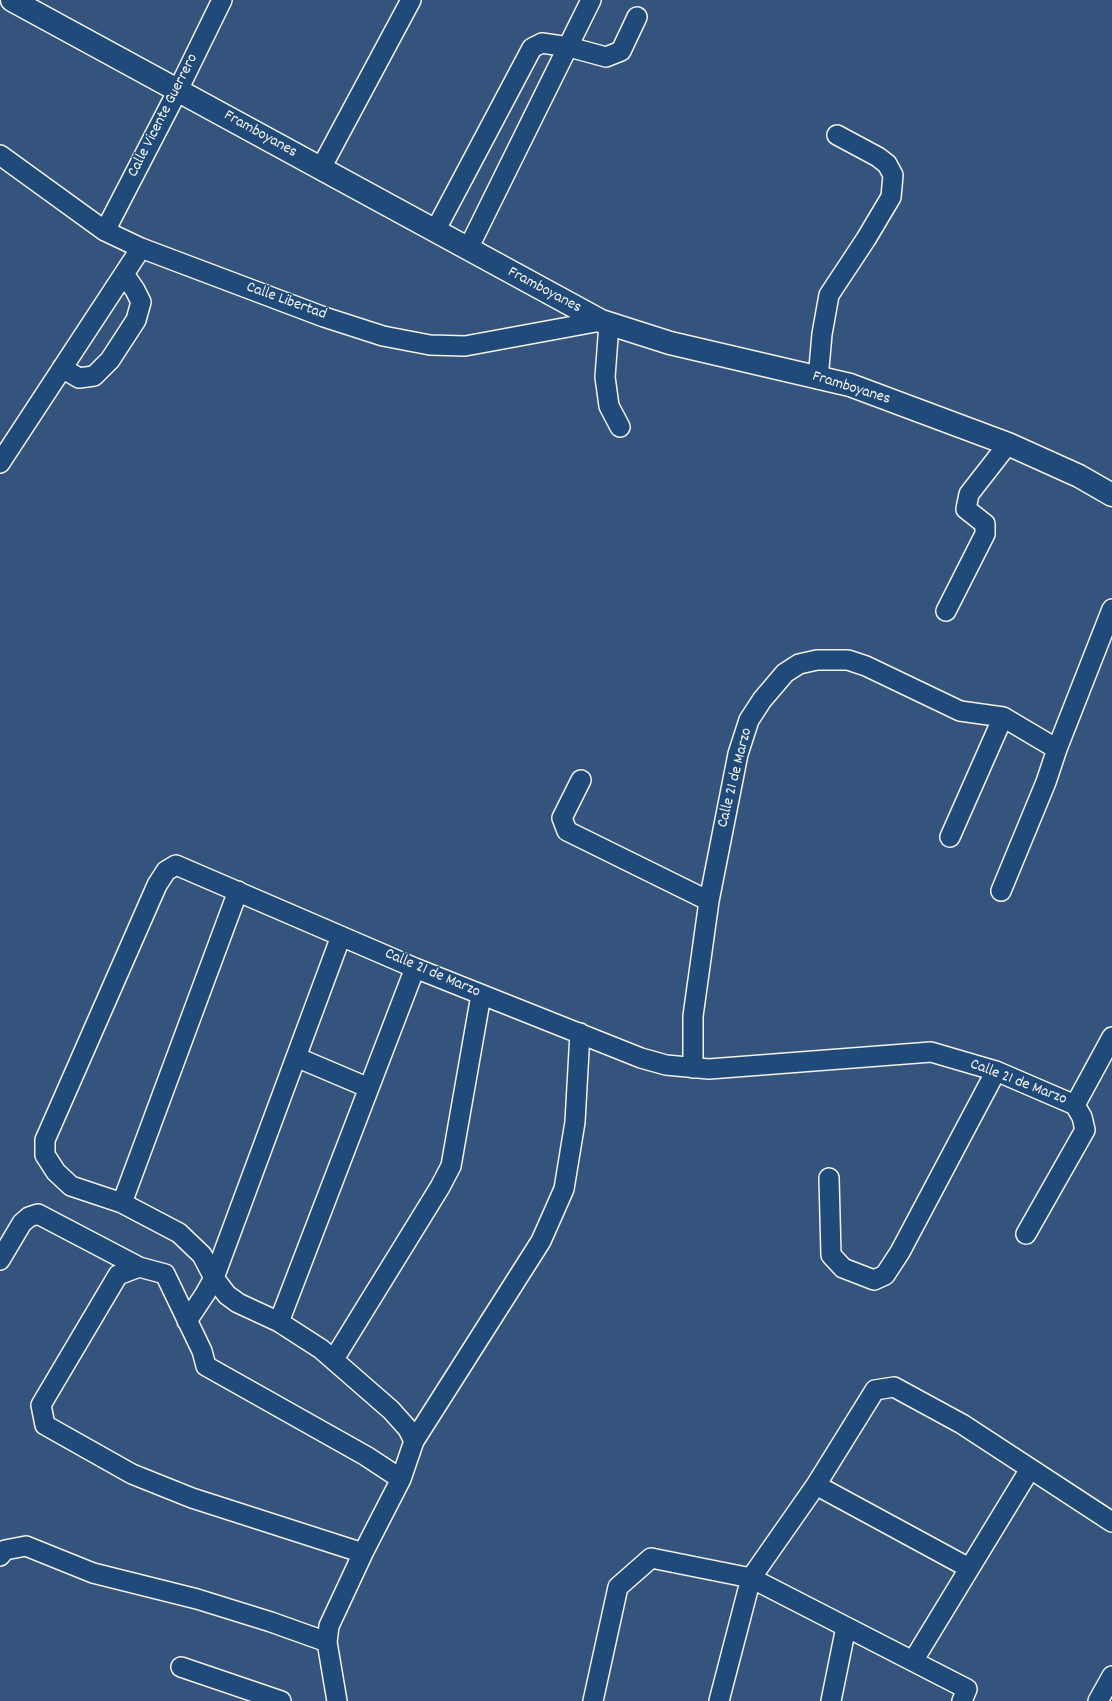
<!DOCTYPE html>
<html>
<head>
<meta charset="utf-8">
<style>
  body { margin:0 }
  canvas { display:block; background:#34547e }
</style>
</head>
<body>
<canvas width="1112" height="1701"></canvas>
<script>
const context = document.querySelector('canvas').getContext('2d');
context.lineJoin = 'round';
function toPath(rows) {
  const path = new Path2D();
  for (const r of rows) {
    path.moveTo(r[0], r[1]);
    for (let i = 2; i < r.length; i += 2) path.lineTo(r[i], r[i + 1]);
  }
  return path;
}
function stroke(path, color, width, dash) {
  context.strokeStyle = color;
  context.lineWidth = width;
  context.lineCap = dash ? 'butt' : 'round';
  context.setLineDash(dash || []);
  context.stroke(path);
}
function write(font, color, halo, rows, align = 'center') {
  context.font = font + ' Dekko,sans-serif';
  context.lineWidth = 3;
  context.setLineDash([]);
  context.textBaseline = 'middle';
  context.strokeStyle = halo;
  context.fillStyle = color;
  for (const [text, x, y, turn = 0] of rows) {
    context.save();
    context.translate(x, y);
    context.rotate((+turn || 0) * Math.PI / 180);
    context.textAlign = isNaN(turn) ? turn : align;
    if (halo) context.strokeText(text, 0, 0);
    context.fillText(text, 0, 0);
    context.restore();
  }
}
const minor = toPath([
  [0,155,105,231,141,248,324,317,383,336,430,345,465,346,601,321],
  [321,168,411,0],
  [105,231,178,90,222,0],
  [435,231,532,48,542,43,569,47,606,57,621,51,637,17],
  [468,249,591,0],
  [609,324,605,377,609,406,620,427],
  [62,368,79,378,94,376,110,360,136,320,141,302,135,290,124,274],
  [818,379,822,334,829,295,866,239,891,197,893,175,887,164,878,157,837,135],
  [0,463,141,248],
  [946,611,985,534,985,524,966,509,969,494,1008,444],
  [581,780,562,818,567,831,709,901],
  [950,837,1003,717],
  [1001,891,1046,782,1057,749,1112,609],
  [296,1057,369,1088],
  [693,1068,693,1016,709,901,738,754,749,720,762,700,785,673,799,664,817,660,848,660,866,666,960,711,1003,717,1057,749],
  [1075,1105,1112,1037],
  [829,1178,831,1255,843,1268,874,1280,885,1275,900,1252,996,1071],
  [122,1203,238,891],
  [1026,1234,1085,1130,1082,1117,1075,1105],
  [0,1260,22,1223,29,1217,38,1214,139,1267],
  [187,1321,205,1294,214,1278,341,936],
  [279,1322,415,968],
  [334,1359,440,1187,451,1166,481,995],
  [414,1441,541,1241,564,1189,575,1122,580,1033],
  [816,1485,969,1568],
  [363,1553,192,1498,132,1474,45,1425,41,1405,118,1275,139,1267,165,1274,202,1351,206,1366,366,1456,401,1479],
  [0,1556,5,1550,26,1546,93,1573,197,1599,271,1622,327,1642],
  [913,1661,1030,1469],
  [181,1667,281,1701],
  [337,1701,327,1642,329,1626,363,1553,401,1479,414,1441,408,1429,391,1410,321,1349,279,1322,238,1303,227,1295,214,1278,202,1255,179,1233,122,1203,71,1186,56,1172,45,1155,45,1140,157,885,166,871,176,865,415,968,641,1058,666,1065,709,1069,931,1052,996,1071,1075,1105],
  [593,1701,618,1587,651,1558,751,1578,967,1689,962,1701],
  [719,1701,751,1578,816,1485,875,1390,894,1387,962,1424,1112,1522],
  [831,1701,846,1627],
  [1098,1701,1112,1676]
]);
const major = toPath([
  [12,0,601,321,670,343,850,385,1008,444,1079,476,1112,495]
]);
stroke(minor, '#f4f1e8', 22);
stroke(major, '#f4f1e8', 25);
stroke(minor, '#1f4a7a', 19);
stroke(major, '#1f4a7a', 22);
write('16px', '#f4f1e8', '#1f4a7a', [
  ["Calle Vicente Guerrero",164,116,-63],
  ["Framboyanes",260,135,29],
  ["Framboyanes",544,291,28],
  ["Calle Libertad",286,302,20],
  ["Framboyanes",851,389,17],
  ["Calle 21 de Marzo",736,778,-76],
  ["Calle 21 de Marzo",432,974,23],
  ["Calle 21 de Marzo",1018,1083,21]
]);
</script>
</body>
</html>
